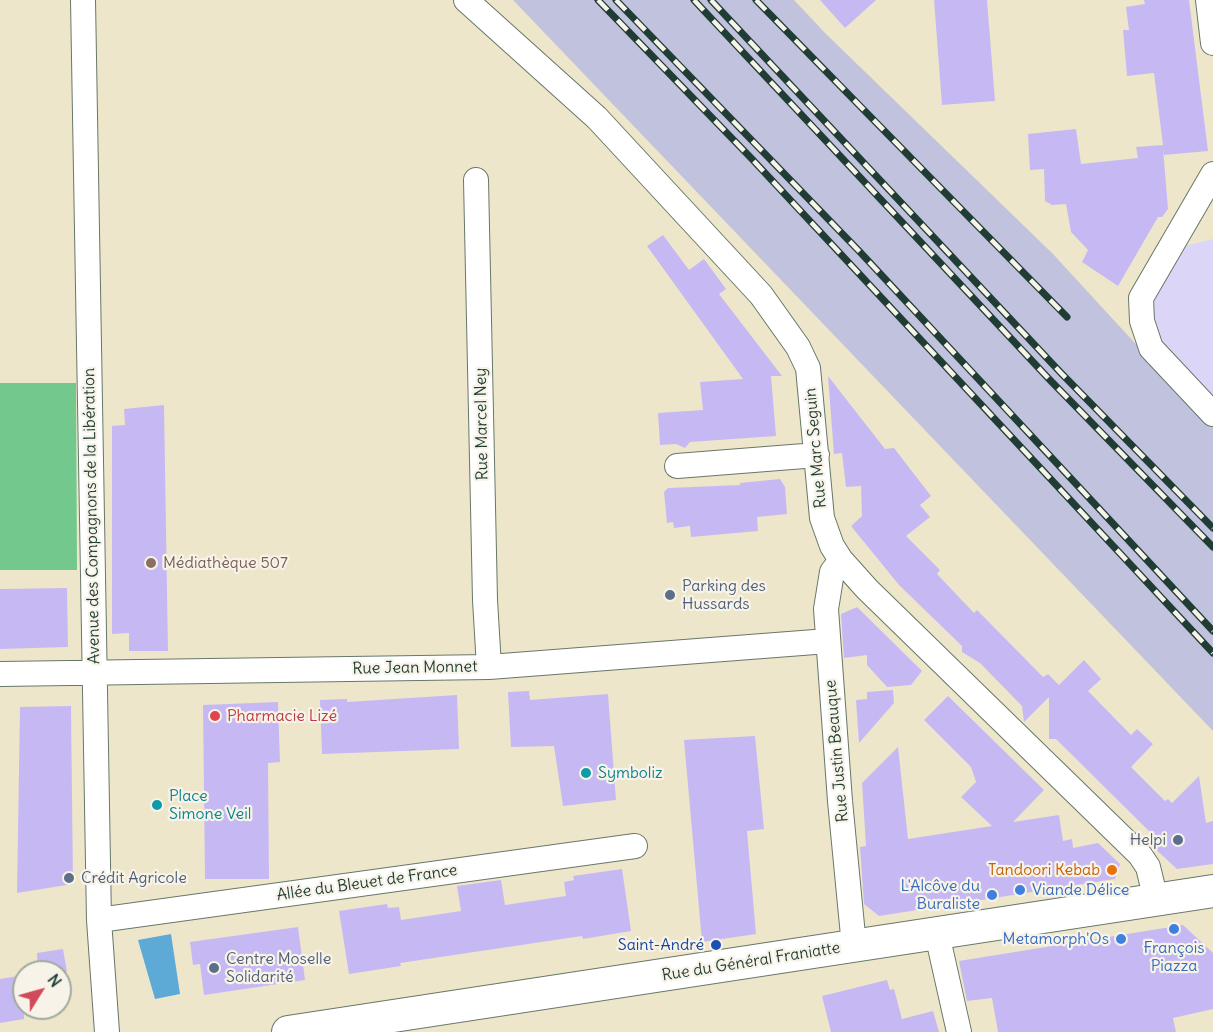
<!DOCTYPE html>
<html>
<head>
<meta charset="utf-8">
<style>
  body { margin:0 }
  #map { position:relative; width:1213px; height:1032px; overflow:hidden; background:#eee6ca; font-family:Delius,sans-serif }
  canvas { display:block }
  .north { position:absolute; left:12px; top:960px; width:60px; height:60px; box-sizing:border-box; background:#f7f3e8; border:2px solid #a1aaa0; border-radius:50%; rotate:53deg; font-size:16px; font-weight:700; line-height:24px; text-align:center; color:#1f3d34 }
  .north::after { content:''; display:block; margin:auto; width:21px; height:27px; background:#d1495b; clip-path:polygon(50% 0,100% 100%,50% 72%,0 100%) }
</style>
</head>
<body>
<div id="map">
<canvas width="1213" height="1032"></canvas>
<div class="north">N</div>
</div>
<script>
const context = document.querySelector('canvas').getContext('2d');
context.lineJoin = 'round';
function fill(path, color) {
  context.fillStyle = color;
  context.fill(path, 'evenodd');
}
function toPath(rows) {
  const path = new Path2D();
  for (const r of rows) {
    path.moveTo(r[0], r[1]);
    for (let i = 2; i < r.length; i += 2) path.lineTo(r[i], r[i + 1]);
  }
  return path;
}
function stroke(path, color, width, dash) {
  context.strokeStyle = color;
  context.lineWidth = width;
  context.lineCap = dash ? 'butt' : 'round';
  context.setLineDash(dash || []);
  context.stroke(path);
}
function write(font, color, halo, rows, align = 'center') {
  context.font = font + ' Delius,sans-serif';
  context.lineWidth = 4.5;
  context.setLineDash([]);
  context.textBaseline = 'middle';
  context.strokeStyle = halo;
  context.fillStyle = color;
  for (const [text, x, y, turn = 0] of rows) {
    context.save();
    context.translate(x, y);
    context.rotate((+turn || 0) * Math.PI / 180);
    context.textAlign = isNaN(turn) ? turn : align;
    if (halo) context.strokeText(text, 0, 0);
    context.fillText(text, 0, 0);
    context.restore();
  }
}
fill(toPath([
  [1213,239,1213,407,1155,346,1148,298,1177,248]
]), '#dbd6f7');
fill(toPath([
  [513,0,794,0,825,33,1053,254,1213,428,1213,731]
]), '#c1c2dd');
fill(toPath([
  [0,383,76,383,77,570,0,570]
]), '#73c98d');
fill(toPath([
  [171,934,180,994,155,999,138,940]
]), '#5daad6');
fill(toPath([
  [820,0,876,0,845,28],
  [934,0,987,0,995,101,942,105],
  [1144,0,1189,0,1208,151,1164,155,1163,148,1168,209,1162,217,1158,217,1118,286,1082,262,1088,250,1071,232,1066,204,1052,205,1045,201,1044,169,1030,170,1028,134,1076,129,1081,164,1138,158,1136,147,1163,145,1154,73,1127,76,1123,30,1129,30,1126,7,1145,4],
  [663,235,689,270,704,259,726,289,719,294,782,376,771,376,776,436,690,442,685,448,676,444,660,445,658,413,703,410,700,382,743,379,647,246],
  [828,376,885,449,894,448,931,496,920,505,930,517,906,536,940,570,937,574,974,613,977,610,1043,677,1048,674,1059,685,1084,660,1101,679,1088,691,1131,735,1137,729,1153,744,1131,767,1165,801,1168,799,1172,803,1199,776,1206,823,1213,821,1213,864,1177,869,1151,845,1157,839,1056,739,1049,739,1049,697,1024,722,1022,706,980,663,962,652,962,646,899,585,851,526,862,516,861,486,846,487,842,453,834,454],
  [164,405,168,651,129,651,129,633,112,634,112,426,125,425,124,409],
  [780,479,785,487,787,514,757,517,758,531,691,537,690,526,674,528,673,522,667,523,664,492,668,488,740,485,740,483],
  [67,588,68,647,0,649,0,589],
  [857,607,922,671,911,685,887,687,867,665,867,655,844,658,841,614],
  [893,690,894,703,859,743,856,700,867,699,867,692],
  [529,691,530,700,608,694,616,800,563,806,554,746,511,747,508,692],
  [457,695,459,749,322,754,320,700,347,699,347,702],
  [948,696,1044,790,1013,822,1059,815,1063,841,1072,839,1073,848,1098,843,1120,864,1115,879,879,916,864,904,860,847,866,846,862,783,898,747,908,839,992,826,961,797,976,782,971,767,924,720],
  [278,702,280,762,268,763,269,879,205,879,203,705],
  [71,706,73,884,17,893,20,707],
  [755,736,764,829,747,831,756,934,702,942,684,740],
  [622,869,631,931,583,939,582,936,400,963,401,966,349,974,339,911,387,904,388,908,399,907,401,920,461,911,457,886,501,880,505,905,566,896,564,882,574,880,573,876],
  [1183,925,1213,953,1213,1009,1173,1018,1176,1032,998,1032,992,998,967,1001,959,961],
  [298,927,305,980,204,995,200,964,193,965,190,942],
  [63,949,67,972,38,972,37,953],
  [24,975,24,1019,0,1023,0,979],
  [887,980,890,990,894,989,902,1019,933,1011,939,1032,831,1032,822,996]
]), '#c6b9f3');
const minor = toPath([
  [83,0,99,920,107,1032],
  [466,0,597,118,761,295,798,347,808,368,822,518,832,546,841,560,867,589,1140,855,1148,867,1156,900],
  [1208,0,1213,43],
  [1213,174,1141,298,1142,321,1151,348,1213,414],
  [476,180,485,600,489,667],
  [677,466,817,455],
  [841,560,832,572,826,609,840,801,854,946],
  [0,674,489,667,828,641],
  [99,920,635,846],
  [937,934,959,1032]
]);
const major = toPath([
  [288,1032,1213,891]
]);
stroke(minor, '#677868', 26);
stroke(major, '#677868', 34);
stroke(minor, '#fff', 24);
stroke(major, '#fff', 32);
const rail = toPath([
  [598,0,752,159,1213,653],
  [616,0,860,252,1213,631],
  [694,0,1049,379,1213,547],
  [711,0,1061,373,1213,528],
  [756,0,1067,317]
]);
stroke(rail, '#1f3d34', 7);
stroke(rail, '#f7f3e8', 4.5, [14]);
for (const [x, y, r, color] of [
  [151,563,6,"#8d6e63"],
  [670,595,6,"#5c6f8a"],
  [215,716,6,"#e0444e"],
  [586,773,6,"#0f9aa8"],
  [157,805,6,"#0f9aa8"],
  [1178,840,6,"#5c6f8a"],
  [1112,870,6,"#e8710a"],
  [69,878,6,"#5c6f8a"],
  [1020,890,6,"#3f7fe0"],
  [992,895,6,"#3f7fe0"],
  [1174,929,6,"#3f7fe0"],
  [1121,939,6,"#3f7fe0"],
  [716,945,6,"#1a4fb4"],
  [214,968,6,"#5c6f8a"]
]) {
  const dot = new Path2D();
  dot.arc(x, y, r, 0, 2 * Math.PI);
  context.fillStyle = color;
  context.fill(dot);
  stroke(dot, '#f7f3e8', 2);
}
write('16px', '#1f3d34', '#f7f3e8', [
  ["Rue Marcel Ney",482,424,-91],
  ["Rue Marc Seguin",816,448,-95],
  ["Avenue des Compagnons de la Libération",92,516,-91],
  ["Rue Jean Monnet",415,668,-1],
  ["Rue Justin Beauque",837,751,-95],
  ["Allée du Bleuet de France",367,883,-8],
  ["Rue du Général Franiatte",751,962,-9]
]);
write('16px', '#785e54', '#f7f3e8', [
  ["Médiathèque 507",163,563]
], 'left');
write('16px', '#4e5e75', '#f7f3e8', [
  ["Parking des",682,586],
  ["Hussards",682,604],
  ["Helpi",1166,840,"right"],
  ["Crédit Agricole",81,878],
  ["Centre Moselle",226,959],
  ["Solidarité",226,977]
], 'left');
write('16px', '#be3a42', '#f7f3e8', [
  ["Pharmacie Lizé",227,716]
], 'left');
write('16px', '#0d838f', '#f7f3e8', [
  ["Symboliz",598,773],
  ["Place",169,796],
  ["Simone Veil",169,814]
], 'left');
write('16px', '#c56008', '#f7f3e8', [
  ["Tandoori Kebab",1100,870]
], 'right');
write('16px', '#366cbe', '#f7f3e8', [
  ["L'Alcôve du",980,886],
  ["Buraliste",980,904],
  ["Viande Délice",1032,890,"left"],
  ["Metamorph'Os",1109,939],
  ["François",1174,948,"center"],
  ["Piazza",1174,966,"center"]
], 'right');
write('16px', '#164399', '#f7f3e8', [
  ["Saint-André",704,945]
], 'right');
</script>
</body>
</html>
